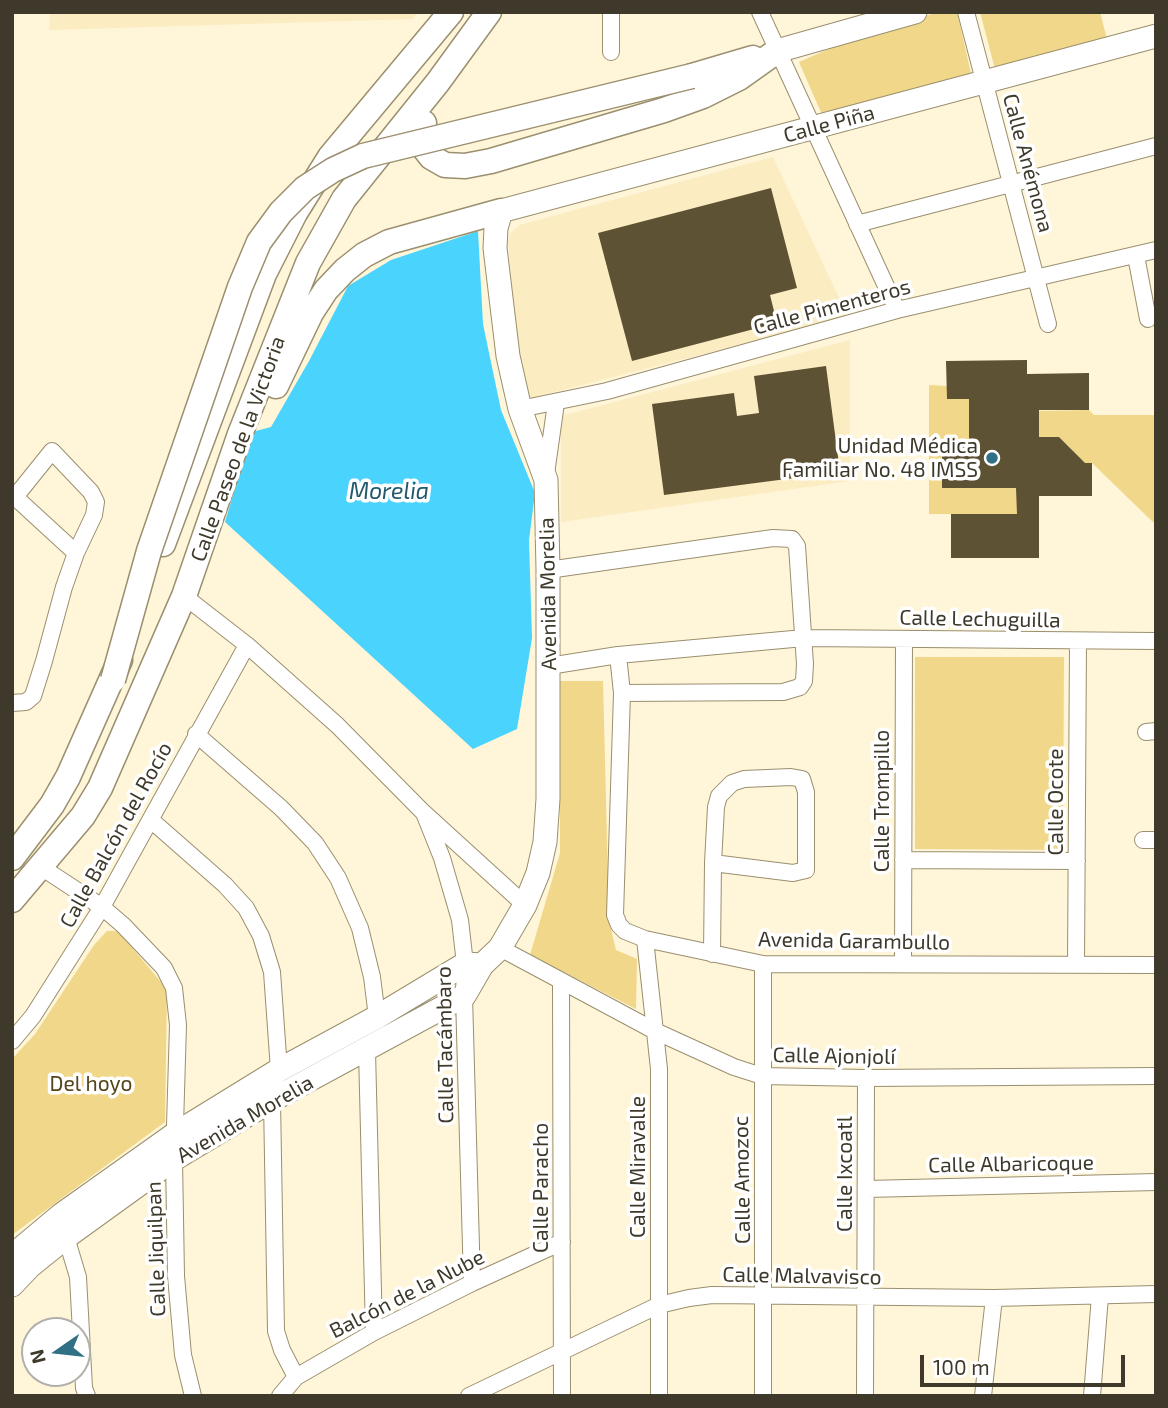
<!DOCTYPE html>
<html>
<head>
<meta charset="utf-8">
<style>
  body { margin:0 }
  #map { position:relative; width:1168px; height:1408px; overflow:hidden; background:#fff5d8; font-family:"Exo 2",sans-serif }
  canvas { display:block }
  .frame { position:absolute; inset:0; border:14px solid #3e392b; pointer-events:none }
  .north { position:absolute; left:21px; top:1317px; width:70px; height:70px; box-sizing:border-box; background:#fff; border:2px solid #b2b0aa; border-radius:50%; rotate:256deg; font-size:19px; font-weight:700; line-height:28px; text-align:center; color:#3e392b }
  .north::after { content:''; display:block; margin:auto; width:24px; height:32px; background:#317085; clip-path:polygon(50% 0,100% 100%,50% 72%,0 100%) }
  .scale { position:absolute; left:920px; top:1355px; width:205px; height:32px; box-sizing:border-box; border:4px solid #3e392b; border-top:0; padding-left:9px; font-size:21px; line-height:24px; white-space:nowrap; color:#3e392b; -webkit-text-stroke:5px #fff; paint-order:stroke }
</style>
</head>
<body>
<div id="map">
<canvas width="1168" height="1408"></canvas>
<div class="frame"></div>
<div class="north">N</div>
<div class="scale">100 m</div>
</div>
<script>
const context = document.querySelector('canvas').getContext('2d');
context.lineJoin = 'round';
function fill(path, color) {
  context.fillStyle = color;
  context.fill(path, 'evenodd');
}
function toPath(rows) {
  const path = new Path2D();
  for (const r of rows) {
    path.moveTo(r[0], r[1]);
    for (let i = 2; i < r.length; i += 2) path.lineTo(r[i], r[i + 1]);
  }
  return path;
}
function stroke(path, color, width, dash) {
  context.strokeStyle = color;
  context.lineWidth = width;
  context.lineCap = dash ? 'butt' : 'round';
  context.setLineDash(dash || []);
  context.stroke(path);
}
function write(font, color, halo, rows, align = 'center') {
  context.font = font + ' "Exo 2",sans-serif';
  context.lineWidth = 7;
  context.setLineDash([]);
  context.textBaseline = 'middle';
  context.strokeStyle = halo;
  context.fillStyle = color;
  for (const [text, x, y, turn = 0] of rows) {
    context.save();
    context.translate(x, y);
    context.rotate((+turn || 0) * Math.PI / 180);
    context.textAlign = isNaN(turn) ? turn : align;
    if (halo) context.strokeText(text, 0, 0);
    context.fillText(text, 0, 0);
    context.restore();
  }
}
fill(toPath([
  [50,12,417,12,413,19,49,30],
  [773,157,848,317,531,398,521,382,508,242,510,234,519,225],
  [850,340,850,481,561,522,561,416]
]), '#fbecc1');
fill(toPath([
  [940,12,957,12,973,82,823,117,799,62,875,29],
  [980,12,1100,12,1108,43,996,73],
  [929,385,947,386,978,399,969,401,969,445,942,445,1016,488,1030,514,929,514],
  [1089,410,1094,415,1156,415,1156,525,1092,463,1041,463,1073,451,1059,437,1039,437,1039,411],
  [915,657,1064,657,1063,850,915,849],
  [560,681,603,681,609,921,616,950,637,959,636,1009,530,955,560,853],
  [107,931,118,931,167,989,165,1122,12,1235,12,1059,35,1034,94,945]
]), '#f1d78a');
fill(toPath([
  [478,231,483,324,501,410,535,493,529,540,532,638,517,729,473,749,225,522,252,432,271,427,309,361,348,286,391,260]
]), '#4ad3fd');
fill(toPath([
  [771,188,797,288,770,295,777,323,632,361,598,233],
  [1027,360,1027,374,1089,373,1089,410,1039,410,1039,437,1059,437,1085,463,1092,463,1092,496,1039,496,1039,558,951,558,951,514,1017,514,1016,488,942,488,942,445,969,445,969,399,947,399,946,361],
  [826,366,840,472,664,495,652,404,734,393,737,416,759,413,754,376]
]), '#5d5233');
const minor = toPath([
  [760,12,897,310],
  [966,12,1048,324],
  [611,52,611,12],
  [857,224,1156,146],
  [1136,256,1148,319],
  [520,409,607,391,897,310,1156,250],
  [546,474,556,403],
  [548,570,773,538,792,539,797,546,805,664,804,681,800,687,783,692,622,693],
  [184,596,247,645,337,725,424,813,525,905],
  [618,655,622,693,615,915,619,925,625,931,645,939,763,964,1156,965],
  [549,666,618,655,804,638,1156,641],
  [12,703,26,702,33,696,44,661,64,587,76,553,94,515,96,502,91,492,52,451,15,497,76,553],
  [1146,732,1156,731],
  [196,734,281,808,315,843,338,878,360,928,372,977,377,1017],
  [424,813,442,858,460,920,465,964,464,996,472,1283],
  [151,820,225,885,246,908,261,936,272,972,279,1070],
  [1143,840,1156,840],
  [903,860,1077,861],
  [41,867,102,907,123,925,164,968,174,988,178,1025,174,1159,176,1276,183,1355,193,1396],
  [645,939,659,1069,659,1396],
  [500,948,655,1031,734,1067,762,1076,866,1078,1156,1076],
  [712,954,713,863,716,807,719,796,732,783,744,779,791,777,802,779,806,792,806,870,793,873,713,863],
  [903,963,904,639],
  [1076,964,1078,641],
  [561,981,562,1396],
  [12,1041,33,1016,102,907,247,645],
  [367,1051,374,1332],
  [272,1100,276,1331,282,1350,296,1377],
  [867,1189,1156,1182],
  [66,1237,78,1277,84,1388,87,1396],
  [280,1396,296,1377,374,1332,472,1283,562,1242],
  [469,1396,659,1305,689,1298,712,1295,994,1298,1156,1294],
  [763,1396,763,964],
  [865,1396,866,1078],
  [983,1396,994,1298],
  [1092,1396,1100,1296]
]);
const secondary = toPath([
  [777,51,915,12],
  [12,1256,61,1215,175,1134,279,1070,377,1017,465,964,482,965],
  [12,1285,30,1266,66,1237,174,1159,272,1100,464,996,482,965,500,948,525,905,538,873,545,842,548,799,548,570,546,480,520,409,508,356,495,248,496,228,501,211,1156,36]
]);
const primary = toPath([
  [692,76,753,58],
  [424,123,422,130,424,148,431,157,445,165,465,166,491,161,664,110,703,96,739,78,777,51],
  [276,386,311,313,326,290,345,270,364,255,389,242,501,211],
  [163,544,264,274,295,213,330,157,451,12],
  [12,858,52,805,68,777,120,660],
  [12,900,83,816,100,788,184,596,240,434,308,263,344,199,438,82,489,12]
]);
stroke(minor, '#9a8f6e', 18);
stroke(secondary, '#9a8f6e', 25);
stroke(primary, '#9a8f6e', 27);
stroke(minor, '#fff', 16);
stroke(secondary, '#fff', 23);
stroke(primary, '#fff', 24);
const primaryBridge = toPath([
  [113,680,149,551,240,287,259,242,281,212,305,188,333,170,363,156,692,76]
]);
stroke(primaryBridge, '#9a8f6e', 27, []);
stroke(primaryBridge, '#fff', 24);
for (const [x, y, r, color] of [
  [992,458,7,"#317085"]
]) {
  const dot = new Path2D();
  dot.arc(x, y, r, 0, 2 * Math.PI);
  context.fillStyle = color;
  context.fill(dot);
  stroke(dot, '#fff', 2.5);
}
write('21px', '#3e392b', '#fff', [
  ["Calle Piña",829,124,-15],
  ["Calle Anémona",1028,163,75],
  ["Calle Pimenteros",832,307,-15],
  ["Calle Paseo de la Victoria",238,449,-70],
  ["Avenida Morelia",548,594,-91],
  ["Calle Lechuguilla",980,619,1],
  ["Calle Trompillo",882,801,-90],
  ["Calle Ocote",1056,802,-90],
  ["Calle Balcón del Rocío",116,835,-61],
  ["Avenida Garambullo",854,941,1],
  ["Calle Tacámbaro",445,1045,-91],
  ["Calle Ajonjolí",834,1056,1],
  ["Avenida Morelia",245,1119,-30],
  ["Calle Albaricoque",1011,1164,-1],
  ["Calle Miravalle",638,1167,-90],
  ["Calle Ixcoatl",845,1174,-90],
  ["Calle Amozoc",742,1180,-91],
  ["Calle Paracho",541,1188,-90],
  ["Calle Jiquilpan",156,1249,-92],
  ["Calle Malvavisco",802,1276,1],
  ["Balcón de la Nube",407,1294,-27]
]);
write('21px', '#3e392b', '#fff', [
  ["Unidad Médica",978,446],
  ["Familiar No. 48 IMSS",978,470]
], 'right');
write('21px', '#54461a', '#fff', [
  ["Del hoyo",91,1084]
]);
write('italic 23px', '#22596b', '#fff', [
  ["Morelia",389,491]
]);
</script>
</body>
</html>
